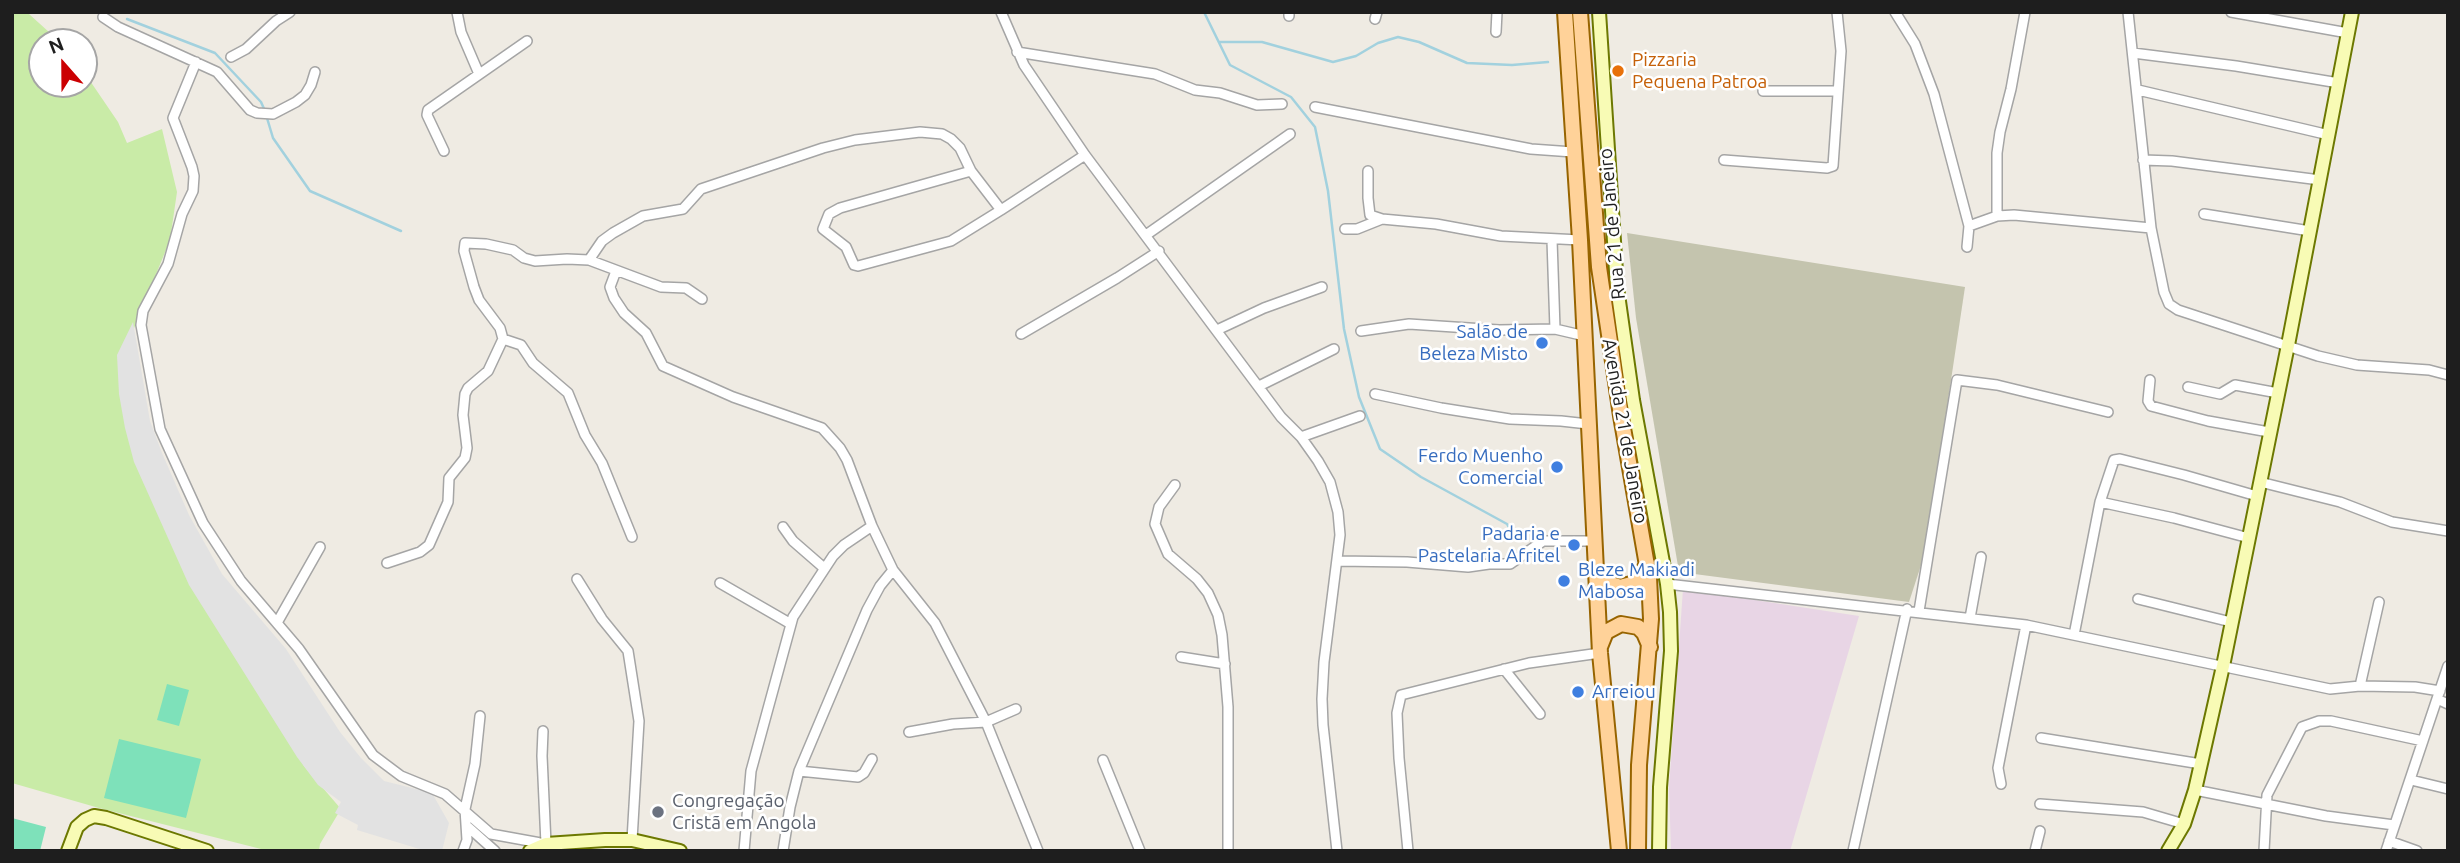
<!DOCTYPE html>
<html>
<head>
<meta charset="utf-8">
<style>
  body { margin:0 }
  #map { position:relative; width:2460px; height:863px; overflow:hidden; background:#efebe3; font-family:Ubuntu,sans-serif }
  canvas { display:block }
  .frame { position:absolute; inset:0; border:14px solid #1e1e1e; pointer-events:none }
  .north { position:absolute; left:28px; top:28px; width:70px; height:70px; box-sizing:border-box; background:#fff; border:2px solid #a5a5a5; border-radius:50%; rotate:339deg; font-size:19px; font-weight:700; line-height:28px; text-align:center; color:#1e1e1e }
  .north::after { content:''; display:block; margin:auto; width:24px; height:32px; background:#cb0002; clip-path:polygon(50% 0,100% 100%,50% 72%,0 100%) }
</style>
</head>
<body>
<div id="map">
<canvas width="2460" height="863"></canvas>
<div class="frame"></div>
<div class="north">N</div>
</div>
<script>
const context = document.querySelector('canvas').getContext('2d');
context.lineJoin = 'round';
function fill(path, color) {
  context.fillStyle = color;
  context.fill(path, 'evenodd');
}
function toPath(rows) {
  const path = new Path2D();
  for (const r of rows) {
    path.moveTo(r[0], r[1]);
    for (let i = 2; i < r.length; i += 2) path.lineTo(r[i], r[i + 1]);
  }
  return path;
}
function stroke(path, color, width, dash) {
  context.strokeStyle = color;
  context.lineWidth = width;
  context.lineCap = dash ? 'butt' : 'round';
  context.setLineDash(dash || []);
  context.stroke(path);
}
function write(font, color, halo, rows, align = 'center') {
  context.font = font + ' Ubuntu,sans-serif';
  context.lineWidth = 5;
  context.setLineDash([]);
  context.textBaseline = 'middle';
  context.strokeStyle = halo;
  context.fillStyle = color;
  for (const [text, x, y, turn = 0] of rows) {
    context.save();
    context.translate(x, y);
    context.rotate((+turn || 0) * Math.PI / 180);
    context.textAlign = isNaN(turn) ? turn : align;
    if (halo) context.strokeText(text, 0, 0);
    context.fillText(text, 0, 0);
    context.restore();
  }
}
fill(toPath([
  [1683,589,1859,616,1790,851,1671,851,1669,788]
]), '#e8d5e5');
fill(toPath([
  [1627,233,1965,287,1925,553,1909,602,1679,572,1636,318]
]), '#c4c4ae');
fill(toPath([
  [12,12,29,14,60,42,42,42,42,84,84,84,84,72,118,122,127,143,162,129,177,192,170,240,128,343,126,387,304,766,341,809,320,844,319,851,269,851,99,808,12,783]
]), '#c9eba7');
fill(toPath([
  [167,684,189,690,179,726,157,720],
  [119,739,201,759,186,818,104,798],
  [12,818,46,827,40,851,12,851]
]), '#7ee1ba');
fill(toPath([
  [133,322,150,421,162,453,189,515,222,574,286,649,340,732,361,758,384,781,432,793,449,823,442,851,426,851,357,830,358,825,335,813,341,802,318,785,297,757,189,585,134,462,125,428,119,394,117,355]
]), '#e2e2e2');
stroke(toPath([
  [1204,12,1230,65,1291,97,1315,127,1328,191,1344,329,1359,397,1380,449,1421,477,1507,524,1516,540],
  [127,19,215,53,261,102,265,111],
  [1219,42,1262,42,1333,62,1356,56,1378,43,1398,37,1419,42,1467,63,1512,65,1548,62],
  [267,118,273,138,310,191,401,231]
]), '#a2d1de', 2.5);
const street = toPath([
  [457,12,461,32,479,74],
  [1001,12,1024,65,1085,155,1281,417,1301,437,1318,461,1330,482,1338,512,1340,535,1324,662,1322,699,1323,725,1337,851],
  [1289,12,1289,16],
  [1895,12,1915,44,1934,94,1969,226,1967,247],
  [2128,12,2151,228,2164,292,2169,304,2178,310,2318,356,2357,365,2429,370,2448,375],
  [2231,12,2348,33],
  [103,17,118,27,217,72,250,110,257,113,273,114,296,102,305,95,311,85,315,72],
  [1375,19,1377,12],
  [1496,32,1497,12],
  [1017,52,1155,74,1195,90,1220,93,1257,105,1282,104],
  [2133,53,2236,66,2339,83],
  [231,57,246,49,276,21,290,12],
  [196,62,173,118,192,167,194,176,193,191,182,214,168,264,143,311,141,325,160,429,203,523,241,581,299,649,373,755,401,776,445,794,491,834,546,844,542,756,543,731],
  [2138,90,2329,135],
  [1763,91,1837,91],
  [1315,107,1531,149,1573,152],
  [444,151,427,115,428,110,527,41],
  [1724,160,1827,168,1833,166,1841,51,1837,12],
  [2143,160,2172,161,2320,180],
  [971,171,840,208,829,214,823,229,846,247,854,265,858,266,951,241,1001,210],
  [1368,171,1368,198,1370,215,1382,219,1436,224,1501,236,1580,240],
  [2204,214,2310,231],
  [1997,216,1997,153,2000,132,2011,89,2025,12],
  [1969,226,1997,216,2014,215,2151,228],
  [1345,229,1357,229,1382,219],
  [1146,235,1290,134],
  [1552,240,1555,329],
  [589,260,602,241,613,233,643,216,683,209,701,189,707,187,823,148,855,140,920,132,942,134,951,139,960,148,971,171,1001,210,1085,155],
  [616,271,610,287,614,298,624,313,646,333,663,366,733,397,822,428,840,448,847,460,872,526,893,570,935,623,986,722,1038,851],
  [1217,330,1264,308,1322,287],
  [1361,331,1409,324,1499,330,1555,329,1585,336],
  [1021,334,1117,278,1159,251],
  [503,339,521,345,533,363,568,393,585,435,602,463,632,537],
  [2150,380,2148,401,2151,406,2208,421,2269,432],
  [1259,386,1334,349],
  [2188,387,2220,394,2235,385,2278,393],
  [1375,394,1441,408,1510,419,1561,421,1588,424],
  [1301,437,1360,416],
  [2260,482,2340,502,2392,522,2448,531],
  [1175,485,1159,507,1155,524,1168,554,1197,579,1208,593,1218,615,1222,635,1228,707,1228,851],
  [2100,502,2174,518,2249,538],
  [783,527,793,541,824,568],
  [1338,561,1407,562,1468,567,1489,564,1510,564,1543,541,1595,541],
  [387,563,420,552,429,545,448,502,449,478,465,458,467,448,463,415,465,394,468,388,488,371,503,339,500,328,479,300,474,287,464,251,465,243,486,244,513,250,524,258,535,261,567,259,589,260,661,287,686,288,702,299],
  [577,579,602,619,628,651,639,721,632,840],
  [720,583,791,624],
  [1667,584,2026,625,2330,689,2360,686,2415,687,2440,691],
  [2138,599,2231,622],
  [1919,611,1957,380,1997,385,2108,412],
  [1970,618,1981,557],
  [278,621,320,547],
  [2074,635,2100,502,2114,460,2120,459,2184,475,2257,496],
  [1181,657,1225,664],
  [1504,669,1540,714],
  [2360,686,2379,602],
  [2437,699,2448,704],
  [909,732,953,724,986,722,1016,709],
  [2041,738,2201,764],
  [1103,760,1140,851],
  [799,771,858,777,864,773,872,759],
  [2411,780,2448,789],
  [2001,784,1998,768,2026,625],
  [2195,790,2326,816,2394,825],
  [2040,804,2143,812,2184,824],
  [467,826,495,851],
  [2389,841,2417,851],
  [463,851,467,840,465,809,475,764,480,716],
  [744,851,751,771,793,617,833,556,844,545,872,526],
  [783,851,790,807,799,771,867,610,880,586,893,570],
  [1408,851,1399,758,1397,713,1401,695,1529,663,1600,653],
  [1853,851,1907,609],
  [2035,851,2040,831],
  [2264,851,2267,795,2302,727,2319,721,2331,721,2423,741],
  [2386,851,2448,666]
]);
const secondary = toPath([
  [1599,12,1617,287,1633,400,1667,584,1670,612,1671,651,1660,787,1659,851],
  [68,851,77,827,85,820,94,816,106,818,207,851],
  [530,851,546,844,605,840,632,840,680,851],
  [2168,851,2184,824,2195,790,2223,666,2288,345,2352,12]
]);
const primary = toPath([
  [1565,12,1580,240,1600,653,1619,851],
  [1580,12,1599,267,1621,416,1649,577,1651,619,1639,765,1638,851],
  [1596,569,1605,582,1620,587,1635,583,1641,577,1647,563],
  [1600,647,1606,632,1621,624,1638,627,1644,633,1650,647]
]);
stroke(street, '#a5a5a5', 12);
stroke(secondary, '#6c7801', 16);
stroke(primary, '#976400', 18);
stroke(street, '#fff', 9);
stroke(secondary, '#f8fbb5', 12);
stroke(primary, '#ffd299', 14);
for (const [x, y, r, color] of [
  [1618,71,7,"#e8710a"],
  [1542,343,7,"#3f7fe0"],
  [1557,467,7,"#3f7fe0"],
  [1574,545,7,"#3f7fe0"],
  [1564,581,7,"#3f7fe0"],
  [1578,692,7,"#3f7fe0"],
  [658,812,7,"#6b7280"]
]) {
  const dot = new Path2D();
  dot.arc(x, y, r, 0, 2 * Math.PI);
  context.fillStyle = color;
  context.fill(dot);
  stroke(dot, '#fff', 2.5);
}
write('19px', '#c56008', '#fff', [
  ["Pizzaria",1632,60],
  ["Pequena Patroa",1632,82]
], 'left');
write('19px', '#1e1e1e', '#fff', [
  ["Rua 21 de Janeiro",1612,224,-95],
  ["Avenida 21 de Janeiro",1625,431,80]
]);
write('19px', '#366cbe', '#fff', [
  ["Salão de",1528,332],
  ["Beleza Misto",1528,354],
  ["Ferdo Muenho",1543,456],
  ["Comercial",1543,478],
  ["Padaria e",1560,534],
  ["Pastelaria Afritel",1560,556],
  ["Bleze Makiadi",1578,570,"left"],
  ["Mabosa",1578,592,"left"],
  ["Arreiou",1592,692,"left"]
], 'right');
write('19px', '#5b616d', '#fff', [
  ["Congregação",672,801],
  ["Cristã em Angola",672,823]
], 'left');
</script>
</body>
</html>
